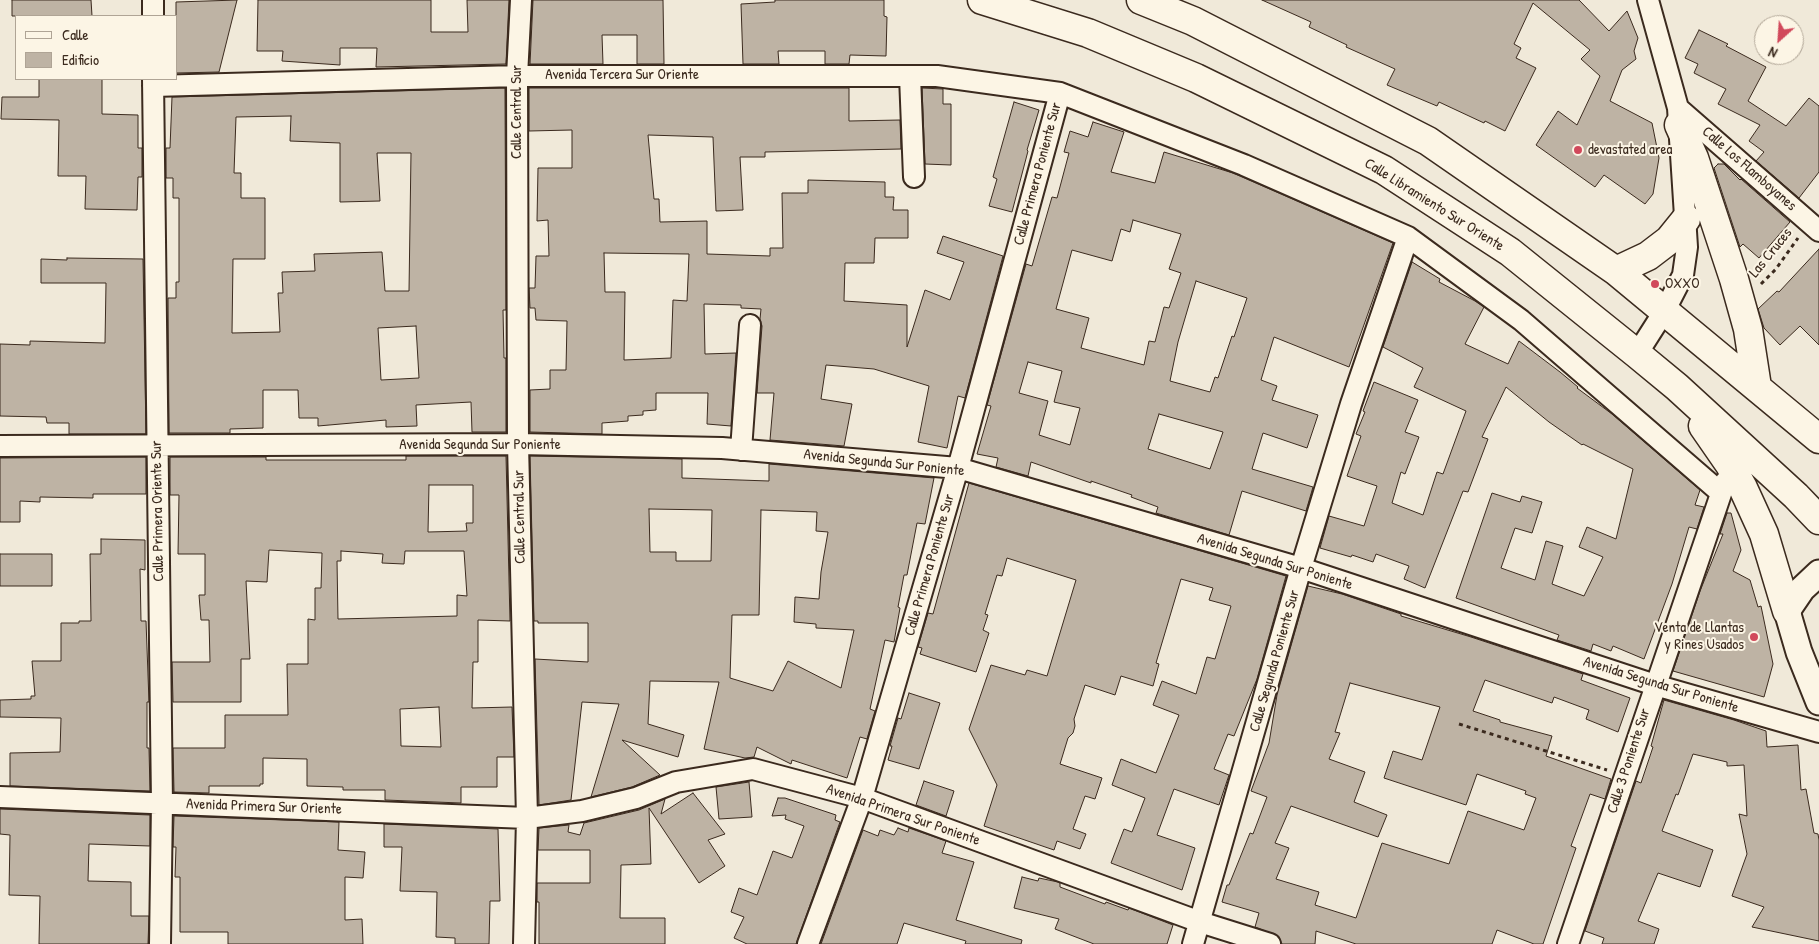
<!DOCTYPE html>
<html>
<head>
<meta charset="utf-8">
<style>
  body { margin:0 }
  #map { position:relative; width:1819px; height:944px; overflow:hidden; background:#f0e9d9; font-family:"Patrick Hand",sans-serif }
  canvas { display:block }
  .legend { position:absolute; left:15px; top:15px; width:162px; height:65px; box-sizing:border-box; background:#fcf5e5; border:1px solid #afa495; margin:0; padding:6px 9px; list-style:none; font-size:15px; color:#3b2a1e }
  .legend li { display:flex; align-items:center; gap:10px; height:25px }
  .legend b { width:25px; border:1px solid #afa495 }
  .north { position:absolute; left:1754px; top:15px; width:50px; height:50px; box-sizing:border-box; background:#fcf5e5; border:1px solid #afa495; border-radius:50%; rotate:206deg; font-size:14px; font-weight:700; line-height:20px; text-align:center; color:#3b2a1e }
  .north::after { content:''; display:block; margin:auto; width:18px; height:22px; background:#d1495b; clip-path:polygon(50% 0,100% 100%,50% 72%,0 100%) }
</style>
</head>
<body>
<div id="map">
<canvas width="1819" height="944"></canvas>
<ul class="legend">
<li><b style="height:6px;background:#fcf5e5"></b>Calle</li>
<li><b style="height:14px;background:#beb3a4"></b>Edificio</li>
</ul>
<div class="north">N</div>
</div>
<script>
const context = document.querySelector('canvas').getContext('2d');
context.lineJoin = 'round';
function fill(path, color) {
  context.fillStyle = color;
  context.fill(path, 'evenodd');
}
function toPath(rows) {
  const path = new Path2D();
  for (const r of rows) {
    path.moveTo(r[0], r[1]);
    for (let i = 2; i < r.length; i += 2) path.lineTo(r[i], r[i + 1]);
  }
  return path;
}
function stroke(path, color, width, dash) {
  context.strokeStyle = color;
  context.lineWidth = width;
  context.lineCap = dash ? 'butt' : 'round';
  context.setLineDash(dash || []);
  context.stroke(path);
}
function write(font, color, halo, rows, align = 'center') {
  context.font = font + ' "Patrick Hand",sans-serif';
  context.lineWidth = 4;
  context.setLineDash([]);
  context.textBaseline = 'middle';
  context.strokeStyle = halo;
  context.fillStyle = color;
  for (const [text, x, y, turn = 0] of rows) {
    context.save();
    context.translate(x, y);
    context.rotate((+turn || 0) * Math.PI / 180);
    context.textAlign = isNaN(turn) ? turn : align;
    if (halo) context.strokeText(text, 0, 0);
    context.fillText(text, 0, 0);
    context.restore();
  }
}
const building = toPath([
  [12,0,91,0,92,16,12,16,12,0],
  [237,0,219,72,176,73,176,2,237,0],
  [258,0,431,0,431,32,468,32,467,0,509,0,506,64,376,67,377,48,340,48,340,65,282,61,283,51,257,51,258,0],
  [533,0,663,0,664,64,637,64,637,35,602,35,603,64,530,64,533,0],
  [775,0,884,0,884,16,887,17,886,56,850,55,849,64,825,64,825,51,778,51,779,64,743,64,741,4,775,2,775,0],
  [1262,0,1579,0,1609,31,1627,11,1638,38,1634,51,1636,59,1622,70,1610,101,1652,123,1659,158,1653,194,1645,204,1604,175,1595,187,1536,145,1558,111,1577,125,1600,76,1581,59,1590,50,1533,3,1514,44,1521,48,1516,58,1536,68,1505,131,1485,121,1484,123,1439,102,1437,106,1387,85,1395,69,1346,47,1347,45,1309,27,1311,22,1262,0],
  [1699,30,1728,44,1726,46,1766,67,1748,101,1786,126,1809,98,1819,106,1819,172,1799,198,1756,161,1764,152,1749,141,1760,125,1718,104,1726,89,1694,73,1698,64,1685,58,1699,30],
  [39,79,102,79,102,114,138,115,138,148,142,148,142,177,138,177,137,210,85,209,86,176,58,176,59,120,1,119,2,97,39,97,39,79],
  [505,88,506,310,503,310,504,358,506,358,506,432,472,432,471,402,416,405,417,426,386,427,386,420,318,426,318,418,299,418,298,390,263,390,263,428,230,429,230,433,169,433,168,298,176,298,176,282,179,282,179,198,173,198,173,178,166,178,166,148,170,148,172,97,505,88],
  [291,116,290,141,340,143,340,202,380,201,377,153,411,153,409,291,385,291,382,252,314,254,315,271,282,272,283,293,278,293,280,332,232,333,233,259,265,259,265,198,241,198,241,173,234,173,236,117,291,116],
  [416,326,419,378,381,380,378,328,416,326],
  [529,88,849,88,849,121,900,120,901,149,765,152,765,157,740,157,743,210,716,211,713,137,648,135,654,199,659,199,660,222,707,221,707,254,770,256,770,248,783,248,782,193,808,193,808,180,885,182,885,197,894,197,893,210,908,210,908,238,875,238,874,263,845,263,844,301,907,305,907,347,925,290,950,300,964,262,937,253,943,236,1003,256,965,398,958,396,947,448,918,442,929,386,874,369,826,365,821,399,852,404,844,446,770,440,774,393,757,393,762,326,760,319,761,309,741,308,741,305,704,304,705,354,736,353,731,426,707,424,708,393,656,393,656,410,643,411,643,415,628,416,628,421,602,423,602,434,530,432,530,390,550,389,550,370,566,370,567,321,536,320,535,308,530,308,529,288,535,288,536,256,549,256,548,220,537,221,538,168,572,168,572,130,529,131,529,88],
  [604,253,689,254,687,301,673,300,671,358,624,360,625,292,605,292,604,253],
  [922,88,943,89,943,104,951,104,951,165,925,164,922,88],
  [1014,102,1039,110,1027,150,1028,151,1012,212,989,206,997,179,993,177,1014,102],
  [1093,122,1124,132,1111,172,1155,183,1164,152,1233,173,1393,243,1349,367,1274,337,1261,380,1277,386,1272,400,1318,415,1307,448,1263,433,1252,469,1313,487,1306,511,1242,491,1229,535,1156,513,1158,507,1131,497,1132,495,1091,481,1091,483,1031,462,1028,476,996,467,998,458,977,454,991,406,987,405,1026,264,1032,266,1052,197,1057,198,1069,153,1064,152,1070,131,1088,137,1093,122],
  [1133,220,1181,234,1169,269,1181,273,1169,308,1164,307,1155,342,1149,341,1144,365,1081,348,1089,318,1056,309,1072,250,1112,261,1121,229,1130,232,1133,220],
  [1196,281,1247,298,1234,337,1232,336,1218,378,1215,377,1210,392,1170,381,1178,342,1196,281],
  [1028,362,1062,371,1054,402,1080,408,1070,445,1039,435,1048,401,1019,393,1028,362],
  [1159,414,1223,432,1210,469,1148,449,1159,414],
  [1718,164,1724,164,1740,180,1741,179,1790,222,1759,258,1743,244,1740,247,1714,168,1718,164],
  [1819,249,1819,345,1800,326,1780,345,1764,328,1758,309,1777,291,1779,292,1819,249],
  [67,258,143,259,146,434,69,434,69,423,47,423,46,417,0,416,0,344,30,345,30,341,105,343,106,283,41,283,41,259,67,260,67,258],
  [1412,262,1440,279,1439,282,1475,301,1484,307,1465,344,1508,364,1519,341,1560,372,1578,387,1577,388,1612,414,1700,490,1695,505,1704,507,1697,529,1689,527,1672,584,1644,659,1613,646,1611,651,1593,644,1591,651,1557,640,1559,635,1456,598,1492,493,1520,502,1522,496,1542,502,1532,533,1515,528,1501,568,1535,580,1546,541,1563,546,1552,584,1584,596,1603,557,1579,547,1587,527,1616,539,1633,469,1583,444,1582,445,1549,422,1506,387,1482,437,1488,439,1468,492,1463,491,1425,588,1404,579,1409,566,1376,554,1373,562,1352,555,1351,557,1320,548,1329,516,1364,526,1377,486,1347,476,1361,436,1356,434,1365,412,1363,411,1374,382,1418,400,1405,432,1419,437,1405,474,1401,472,1392,503,1423,515,1437,472,1443,474,1466,411,1414,387,1423,368,1383,347,1412,262],
  [406,456,506,456,510,621,478,620,478,662,473,662,472,708,512,707,514,757,497,757,497,787,461,787,461,803,385,800,385,790,343,790,343,787,307,786,307,759,263,758,263,784,260,784,260,786,209,786,209,793,174,792,173,748,225,748,225,715,288,715,287,664,308,664,308,619,315,620,315,588,321,588,322,553,269,550,267,582,246,581,250,659,241,659,241,702,173,702,172,662,210,662,209,620,201,620,199,595,205,595,205,554,178,554,179,495,170,495,170,457,266,457,266,460,406,460,406,456],
  [429,485,473,485,473,523,466,523,467,531,428,532,429,485],
  [341,551,383,554,382,563,404,564,405,551,464,551,467,596,457,595,457,616,338,619,337,561,341,561,341,551],
  [439,707,441,747,401,746,400,709,439,707],
  [530,456,682,459,682,478,769,481,769,464,934,478,925,524,917,523,907,575,904,575,898,607,900,608,894,642,885,640,870,709,875,711,867,739,860,737,847,778,792,760,791,764,757,747,754,757,745,758,704,749,719,682,650,681,648,724,684,735,678,757,622,740,660,775,632,787,591,797,619,704,582,702,571,800,539,805,535,659,588,662,588,623,538,623,538,621,534,621,530,456],
  [649,509,712,510,711,561,676,561,676,552,650,552,649,509],
  [761,510,817,512,816,531,828,532,821,572,819,599,795,597,794,622,816,624,816,628,854,630,841,688,788,661,773,691,730,678,732,615,759,615,761,510],
  [146,457,146,494,93,494,93,498,40,497,40,502,20,501,20,522,0,522,0,458,146,457],
  [969,483,1286,576,1257,679,1234,736,1228,734,1214,769,1229,775,1219,805,1174,789,1157,835,1195,848,1182,890,1111,863,1124,829,1132,832,1145,798,1112,785,1121,759,1156,773,1179,715,1153,705,1162,681,1196,694,1207,657,1215,659,1231,606,1209,600,1213,588,1181,579,1156,663,1159,664,1153,686,1121,676,1115,695,1085,685,1074,719,1075,726,1073,733,1068,738,1060,764,1102,778,1095,799,1085,796,1073,829,1086,834,1080,849,1057,841,1054,850,984,826,997,785,969,729,991,665,1025,675,1027,670,1047,676,1076,580,1007,558,1002,576,997,575,985,614,988,615,983,630,989,633,976,672,920,654,922,648,918,647,928,613,933,614,969,483],
  [1727,513,1731,513,1741,550,1733,571,1750,580,1758,607,1761,606,1773,664,1764,697,1673,671,1700,591,1723,534,1720,534,1727,513],
  [101,539,145,540,145,570,140,569,141,621,146,621,149,702,147,702,147,748,149,748,150,791,10,786,10,753,60,752,61,718,0,717,0,700,31,699,31,696,35,696,32,661,61,661,61,623,79,623,79,621,91,621,90,554,101,554,101,539],
  [0,554,52,554,52,586,0,586,0,554],
  [1308,586,1342,594,1401,614,1401,616,1471,637,1583,674,1581,680,1630,698,1618,732,1586,719,1589,710,1554,697,1552,703,1485,680,1473,711,1500,720,1500,722,1552,736,1546,756,1611,779,1605,799,1590,794,1571,846,1576,848,1543,944,1534,944,1497,930,1492,944,1356,944,1316,931,1315,944,1282,944,1278,936,1255,927,1259,913,1222,902,1227,885,1229,885,1250,833,1253,834,1267,797,1251,791,1269,743,1277,695,1308,586],
  [1350,683,1440,707,1422,760,1393,751,1384,778,1466,805,1477,774,1526,791,1525,794,1536,798,1524,830,1468,811,1449,864,1382,843,1356,918,1315,905,1319,892,1276,879,1289,848,1275,843,1291,806,1378,837,1387,815,1354,802,1365,772,1329,759,1340,733,1335,732,1350,683],
  [909,693,940,703,919,769,888,760,892,746,890,746,898,718,901,719,909,693],
  [1664,700,1734,720,1766,731,1767,747,1798,745,1801,790,1806,789,1814,833,1818,834,1819,840,1819,941,1752,927,1764,907,1732,896,1747,854,1739,814,1747,816,1744,765,1727,766,1727,762,1693,754,1678,795,1676,794,1662,831,1713,850,1700,887,1658,873,1638,921,1659,929,1654,944,1602,944,1604,938,1585,931,1636,781,1641,783,1653,747,1651,746,1664,700],
  [924,781,954,791,946,816,916,805,924,781],
  [749,782,752,817,719,819,716,787,749,782],
  [693,793,725,834,708,840,725,866,699,883,649,808,651,864,621,865,620,918,665,918,665,944,539,944,539,902,537,902,537,883,590,883,590,850,538,850,539,828,569,825,568,832,580,835,584,823,639,810,665,799,661,814,693,793],
  [778,798,785,798,836,815,835,820,840,822,796,944,747,944,734,938,744,917,731,912,739,888,757,895,773,851,792,858,804,826,785,819,786,815,772,816,778,798],
  [0,809,150,815,150,846,89,844,88,881,131,882,131,916,149,916,148,944,39,944,40,896,9,895,10,835,0,834,0,809],
  [174,816,339,822,338,850,365,852,363,878,345,877,345,920,362,919,363,944,228,944,228,932,180,932,180,877,175,877,176,847,173,847,174,816],
  [384,824,498,829,500,901,490,901,489,944,455,944,455,938,436,937,437,892,400,891,402,847,384,847,384,824],
  [898,828,908,832,909,828,946,841,942,853,974,862,956,920,1022,940,1021,944,965,944,966,941,904,923,897,944,821,944,863,830,878,836,880,830,894,835,898,828],
  [1022,877,1038,881,1039,878,1058,882,1060,883,1060,887,1105,904,1106,902,1128,910,1129,908,1173,925,1167,944,1094,944,1055,929,1059,919,1014,908,1022,877]
]);
fill(building, '#beb3a4');
stroke(building, '#3b2a1e', 1);
const minor = toPath([
  [521,0,517,76,518,444,527,818,524,944],
  [153,16,153,0],
  [910,76,914,177],
  [153,79,162,803,160,944],
  [153,86,517,76,937,76,1060,93,1244,165,1408,237,1521,320,1721,493],
  [1678,108,1819,231],
  [1637,354,1665,310,1683,275,1687,247,1678,108,1648,0],
  [0,446,518,444,722,448,958,468,1301,568,1655,685,1819,732],
  [741,450,750,325],
  [0,797,527,818,582,811,636,798,676,782,753,769,862,798,1200,922,1270,944],
  [808,944,862,798,958,468,1060,93],
  [1193,944,1301,568,1351,404,1408,237],
  [1568,944,1725,482]
]);
const tertiary = toPath([
  [1819,573,1802,589,1787,611,1799,652,1819,702]
]);
const primary = toPath([
  [982,0,1088,33,1196,78,1384,170,1510,252,1637,354,1677,387,1796,496,1819,520],
  [1141,0,1193,21,1428,141,1616,271,1819,439],
  [1679,125,1694,158,1734,279,1748,329,1757,387],
  [1616,271,1648,256,1669,240,1686,219],
  [1703,426,1730,465,1743,488,1764,534,1787,611]
]);
stroke(minor, '#3b2a1e', 24);
stroke(tertiary, '#3b2a1e', 29);
stroke(primary, '#3b2a1e', 31);
stroke(toPath([
  [1761,284,1776,269,1798,238],
  [1459,724,1607,770]
]), '#3b2a1e', 3, [4, 4]);
stroke(minor, '#fcf5e5', 20);
stroke(tertiary, '#fcf5e5', 25);
stroke(primary, '#fcf5e5', 28);
for (const [x, y, r, color] of [
  [1578,150,5,"#d1495b"],
  [1655,284,5,"#d1495b"],
  [1754,637,5,"#d1495b"]
]) {
  const dot = new Path2D();
  dot.arc(x, y, r, 0, 2 * Math.PI);
  context.fillStyle = color;
  context.fill(dot);
  stroke(dot, '#fcf5e5', 2);
}
write('15px', '#3b2a1e', '#fcf5e5', [
  ["Avenida Tercera Sur Oriente",622,75],
  ["Calle Central Sur",517,112,-90],
  ["Calle Los Flamboyanes",1749,169,41],
  ["Calle Primera Poniente Sur",1038,174,-75],
  ["Calle Libramiento Sur Oriente",1434,205,32],
  ["Las Cruces",1771,253,-51],
  ["Avenida Segunda Sur Poniente",480,445],
  ["Avenida Segunda Sur Poniente",884,463,6],
  ["Calle Primera Oriente Sur",158,511,-91],
  ["Calle Central Sur",520,517,-91],
  ["Avenida Segunda Sur Poniente",1275,562,17],
  ["Calle Primera Poniente Sur",930,565,-74],
  ["Calle Segunda Poniente Sur",1275,661,-74],
  ["Avenida Segunda Sur Poniente",1661,685,17],
  ["Calle 3 Poniente Sur",1629,761,-72],
  ["Avenida Primera Sur Oriente",264,807,2],
  ["Avenida Primera Sur Poniente",903,815,19]
]);
write('15px', '#3b2a1e', '#fcf5e5', [
  ["devastated area",1588,150],
  ["OXXO",1665,284],
  ["Venta de Llantas",1744,628,"right"],
  ["y Rines Usados",1744,645,"right"]
], 'left');
</script>
</body>
</html>
